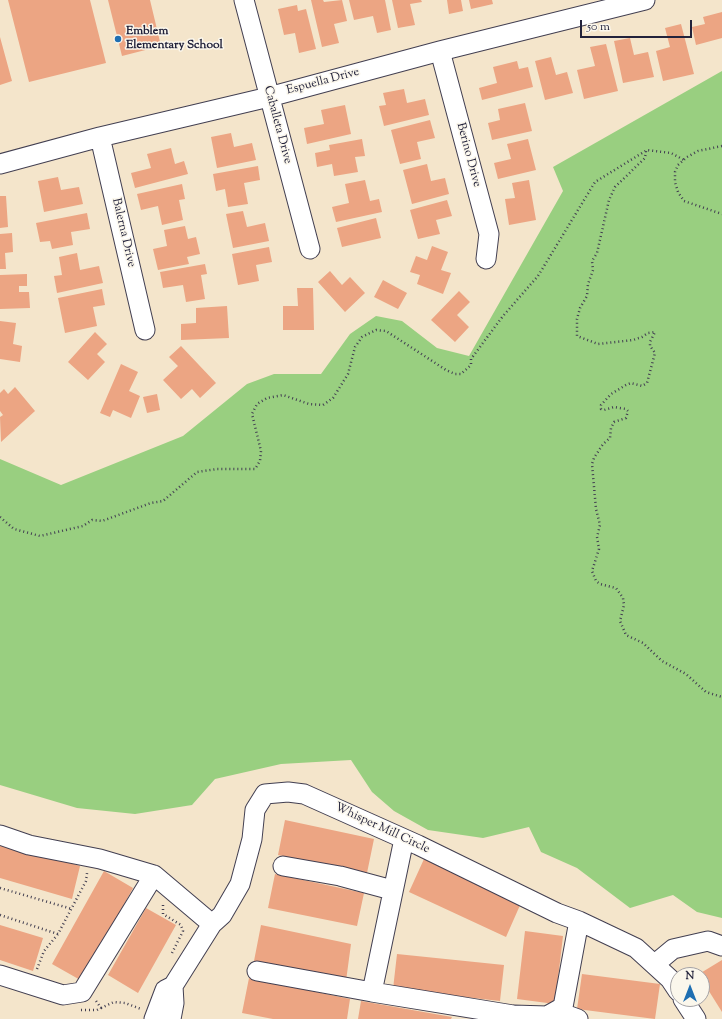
<!DOCTYPE html>
<html>
<head>
<meta charset="utf-8">
<style>
  body { margin:0 }
  #map { position:relative; width:722px; height:1019px; overflow:hidden; background:#f4e5cb; font-family:"Sorts Mill Goudy",serif }
  canvas { display:block }
  .north { position:absolute; left:670px; top:967px; width:40px; height:40px; box-sizing:border-box; background:#fbf7ec; border:1px solid #a4a2a5; border-radius:50%; rotate:0deg; font-size:11px; font-weight:700; line-height:16px; text-align:center; color:#22223b }
  .north::after { content:''; display:block; margin:auto; width:14px; height:18px; background:#1f6fb2; clip-path:polygon(50% 0,100% 100%,50% 72%,0 100%) }
  .scale { position:absolute; left:580px; top:20px; width:112px; height:18px; box-sizing:border-box; border:2px solid #22223b; border-top:0; padding-left:5px; font-size:12px; line-height:14px; white-space:nowrap; color:#22223b; -webkit-text-stroke:3px #fbf7ec; paint-order:stroke }
</style>
</head>
<body>
<div id="map">
<canvas width="722" height="1019"></canvas>
<div class="north">N</div>
<div class="scale">50 m</div>
</div>
<script>
const context = document.querySelector('canvas').getContext('2d');
context.lineJoin = 'round';
function fill(path, color) {
  context.fillStyle = color;
  context.fill(path, 'evenodd');
}
function toPath(rows) {
  const path = new Path2D();
  for (const r of rows) {
    path.moveTo(r[0], r[1]);
    for (let i = 2; i < r.length; i += 2) path.lineTo(r[i], r[i + 1]);
  }
  return path;
}
function stroke(path, color, width, dash) {
  context.strokeStyle = color;
  context.lineWidth = width;
  context.lineCap = dash ? 'butt' : 'round';
  context.setLineDash(dash || []);
  context.stroke(path);
}
function write(font, color, halo, rows, align = 'center') {
  context.font = font + ' "Sorts Mill Goudy",serif';
  context.lineWidth = 3;
  context.setLineDash([]);
  context.textBaseline = 'middle';
  context.strokeStyle = halo;
  context.fillStyle = color;
  for (const [text, x, y, turn = 0] of rows) {
    context.save();
    context.translate(x, y);
    context.rotate((+turn || 0) * Math.PI / 180);
    context.textAlign = isNaN(turn) ? turn : align;
    if (halo) context.strokeText(text, 0, 0);
    context.fillText(text, 0, 0);
    context.restore();
  }
}
fill(toPath([
  [722,71,722,918,697,912,673,895,630,908,577,868,541,852,529,827,483,838,428,830,394,811,372,792,351,760,281,764,215,779,192,805,135,814,77,808,0,785,0,459,61,485,183,436,247,384,274,374,321,374,350,334,376,316,402,321,437,348,469,356,563,191,553,167]
]), '#99cf80');
fill(toPath([
  [8,0,90,0,106,63,29,82],
  [108,0,150,0,161,46,122,56],
  [311,0,323,0,324,2,342,0,347,21,334,24,339,43,322,47],
  [349,0,385,0,391,30,377,33,373,16,354,20],
  [392,0,421,0,422,2,410,4,415,25,398,28],
  [447,0,461,0,463,11,449,14],
  [469,0,492,0,493,4,471,9],
  [297,5,298,11,306,9,316,49,299,53,295,33,284,35,278,9],
  [722,12,722,38,696,45,692,27,705,24,703,17],
  [681,24,694,74,663,81,656,51,670,47,665,28],
  [0,37,12,81,0,85],
  [630,38,634,55,648,52,654,77,623,83,614,41],
  [606,44,618,91,584,99,577,70,595,66,590,47],
  [551,57,556,75,567,72,573,93,545,100,535,61],
  [517,61,519,69,528,67,533,87,482,100,479,88,497,83,493,67],
  [404,89,407,103,425,99,429,115,384,126,379,106,386,105,383,93],
  [525,103,532,131,492,140,488,123,500,120,498,109],
  [345,105,351,134,307,144,304,128,324,124,321,110],
  [430,120,435,138,417,142,421,159,400,164,391,130],
  [231,133,234,147,252,143,256,160,217,168,211,137],
  [362,139,365,156,355,157,358,172,334,176,332,164,317,167,315,153,330,150,329,145],
  [528,139,536,170,498,179,494,163,511,159,507,144],
  [171,148,175,164,184,161,188,174,135,188,131,173,151,168,147,154],
  [427,164,431,181,445,178,449,194,412,204,403,170],
  [258,166,260,180,244,183,248,204,228,207,225,189,216,191,213,174],
  [58,177,61,190,79,187,83,204,44,212,38,181],
  [365,180,370,201,379,199,382,212,336,222,332,207,349,203,345,184],
  [529,180,536,220,509,225,505,199,515,198,512,183],
  [182,184,185,199,179,200,183,220,162,225,158,206,141,210,137,194],
  [0,196,6,196,8,227,0,228],
  [447,200,452,216,436,220,440,234,418,239,410,210],
  [243,211,247,227,265,223,269,241,233,248,226,214],
  [87,213,90,229,71,232,73,245,52,249,50,241,40,242,36,223],
  [376,218,381,238,342,247,337,228],
  [185,226,188,239,196,237,200,254,187,257,189,264,158,270,153,249,167,246,164,230],
  [12,233,13,252,5,253,6,269,0,269,0,234],
  [432,246,448,252,441,270,451,273,443,294,417,284,420,275,410,272,416,256,427,260],
  [269,247,272,262,256,265,259,281,238,285,232,254],
  [77,253,80,270,99,266,103,283,57,293,54,276,62,275,59,257],
  [205,264,207,274,201,275,205,299,186,302,183,285,163,288,160,272],
  [330,271,342,285,350,277,365,293,345,312,318,282],
  [27,274,27,286,19,286,19,292,29,292,30,308,0,309,0,275],
  [383,280,407,293,398,309,374,297],
  [297,288,313,288,314,330,283,330,283,306,298,306],
  [102,289,105,305,93,307,97,326,65,333,58,298],
  [459,291,470,302,457,315,469,327,455,342,431,320],
  [227,306,229,338,181,340,181,324,196,323,196,308],
  [0,321,16,323,13,344,22,346,20,362,0,359],
  [95,332,107,344,97,354,105,362,88,380,68,362],
  [181,346,216,383,200,398,192,389,181,399,163,380,178,366,169,357],
  [121,364,138,372,129,391,140,396,131,418,113,410,110,417,100,413],
  [15,387,35,411,1,442,0,417,3,415,0,411,0,393,4,389,8,394],
  [157,394,160,410,147,413,143,397],
  [285,820,374,839,367,873,278,855],
  [0,842,80,866,72,899,0,878],
  [424,859,521,903,506,937,409,892],
  [104,871,133,888,82,981,52,964],
  [275,874,364,893,357,926,268,908],
  [146,908,176,925,138,993,108,975],
  [0,925,43,938,33,971,0,960],
  [261,925,351,944,346,981,254,961],
  [525,931,563,936,555,1004,517,999],
  [397,954,504,965,500,1001,393,989],
  [722,960,722,1012,702,980,702,975,699,974],
  [582,974,660,984,655,1019,577,1009],
  [249,978,350,999,347,1019,273,1019,242,1013],
  [361,1001,452,1017,451,1019,358,1019]
]), '#eca583');
const minor = toPath([
  [244,0,310,249],
  [440,51,489,234,486,259],
  [100,137,145,330],
  [0,164,100,137,269,97,440,51,645,0],
  [0,835,29,845,100,859,154,875,212,924],
  [404,839,372,992,513,1015,547,1016,563,1007,579,921],
  [283,866,340,876,392,890],
  [655,964,673,949,708,941,722,946],
  [257,971,372,992],
  [0,975,63,995,82,992,154,875],
  [683,999,696,1019],
  [556,1011,578,1019],
  [154,1019,165,990,173,986,212,924,222,915,240,884,252,839,255,810,265,794,288,792,304,794,418,845,557,913,579,921,636,948,670,979,678,991],
  [171,1019,174,1003,173,986]
]);
stroke(minor, '#423f51', 21);
stroke(toPath([
  [722,146,698,151,687,157,678,165,675,172,675,182,678,192,684,201,722,214],
  [646,151,645,158,615,187,609,200,597,253,592,261,593,270,588,284,587,296,580,308,577,319,577,336,598,344,633,340,642,337,648,333,655,332,650,342,650,346,655,353,647,383,642,386,631,383,626,385,611,394,601,405,601,409,604,410,614,407,626,409,628,411,626,418,614,422,611,428,610,438,603,444,594,458,592,464,596,509,600,525,597,537,599,549,592,571,596,581,600,584,616,588,623,598,624,605,620,621,626,635,643,643,662,661,686,674,706,692,722,697],
  [0,517,14,529,40,536,83,526,92,520,102,521,151,503,163,501,197,472,217,469,255,469,260,461,261,451,252,414,257,404,267,398,283,395,309,404,323,405,333,398,348,374,355,347,362,337,376,330,386,331,446,370,455,374,461,374,471,365,471,359,503,316,538,276,595,182,647,150,671,153,684,160],
  [0,888,72,909],
  [163,905,163,914,181,925,183,931,172,953],
  [0,915,58,934,86,881,87,873],
  [37,969,44,951,58,934],
  [101,1008,114,1002,125,1003,141,1009],
  [81,1010,97,1010,101,1008,96,1001]
]), '#423f51', 2.5, [1, 3]);
stroke(minor, '#fff', 19);
for (const [x, y, r, color] of [
  [118,39,4,"#1f6fb2"]
]) {
  const dot = new Path2D();
  dot.arc(x, y, r, 0, 2 * Math.PI);
  context.fillStyle = color;
  context.fill(dot);
  stroke(dot, '#fbf7ec', 1.5);
}
write('bold 12px', '#22223b', '#fbf7ec', [
  ["Emblem",126,32],
  ["Elementary School",126,46]
], 'left');
write('12px', '#22223b', '#fbf7ec', [
  ["Espuella Drive",323,82,-15],
  ["Caballeta Drive",277,125,75],
  ["Berino Drive",468,155,75],
  ["Balerna Drive",123,233,77],
  ["Whisper Mill Circle",382,829,25]
]);
</script>
</body>
</html>
